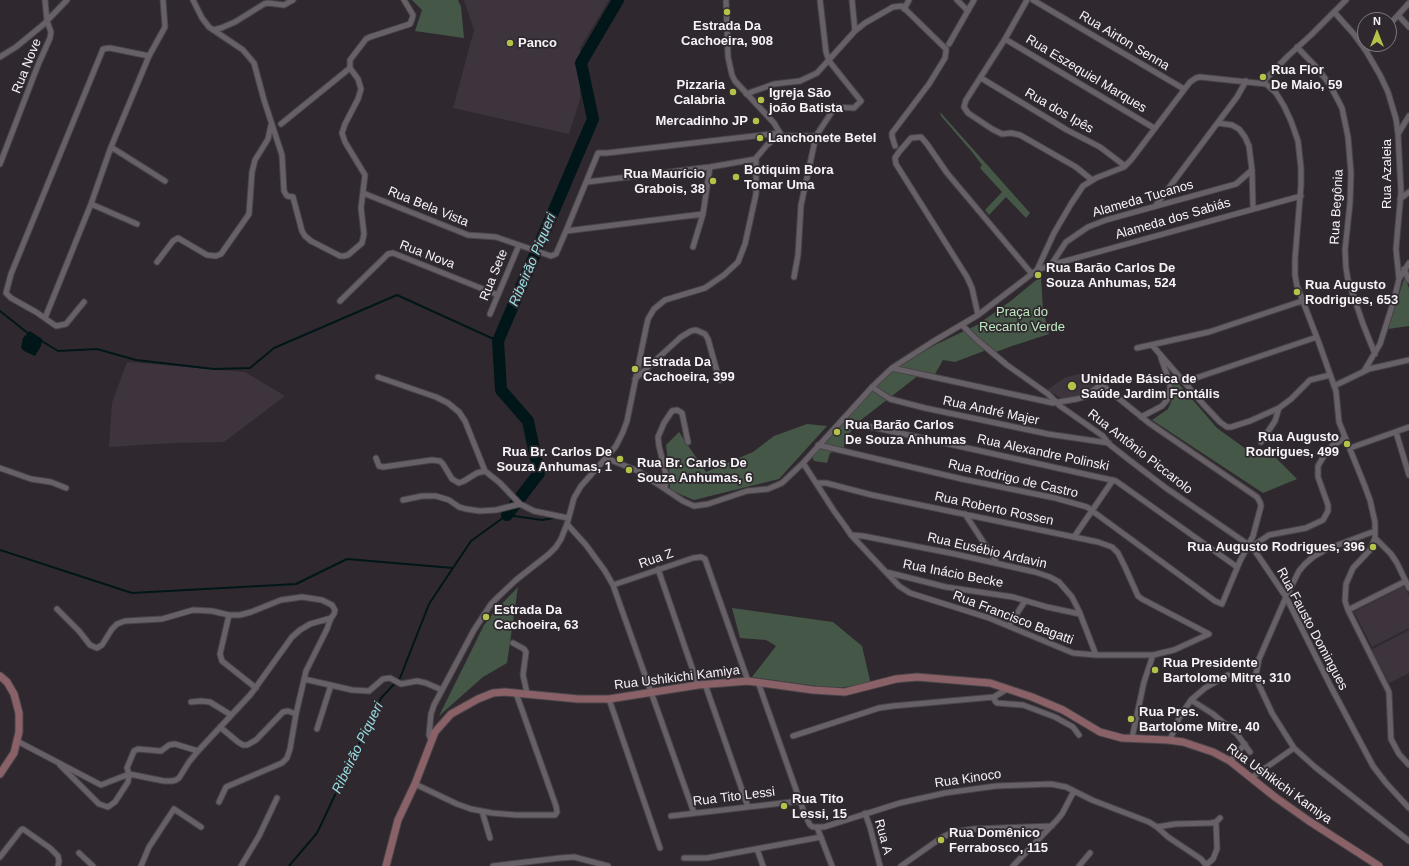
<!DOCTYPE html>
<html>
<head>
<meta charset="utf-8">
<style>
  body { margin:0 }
  #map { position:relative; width:1409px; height:866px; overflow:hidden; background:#2f292f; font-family:Helvetica,sans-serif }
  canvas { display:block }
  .north { position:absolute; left:1357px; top:12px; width:40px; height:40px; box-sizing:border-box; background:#2f292f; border:1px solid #7f7a7f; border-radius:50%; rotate:0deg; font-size:11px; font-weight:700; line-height:16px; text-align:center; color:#f6f3f7 }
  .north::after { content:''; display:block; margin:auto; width:14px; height:18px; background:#b5c249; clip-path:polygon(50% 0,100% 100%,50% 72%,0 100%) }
</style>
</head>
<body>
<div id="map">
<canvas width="1409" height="866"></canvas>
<div class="north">N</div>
</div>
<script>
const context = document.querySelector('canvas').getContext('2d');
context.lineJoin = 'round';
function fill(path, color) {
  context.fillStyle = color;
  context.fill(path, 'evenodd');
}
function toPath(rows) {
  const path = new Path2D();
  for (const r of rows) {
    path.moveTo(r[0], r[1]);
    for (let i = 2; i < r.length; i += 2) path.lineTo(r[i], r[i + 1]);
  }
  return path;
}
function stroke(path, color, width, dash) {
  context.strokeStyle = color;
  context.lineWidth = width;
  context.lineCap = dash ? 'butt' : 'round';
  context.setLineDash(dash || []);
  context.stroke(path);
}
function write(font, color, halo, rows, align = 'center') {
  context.font = font + ' Helvetica,sans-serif';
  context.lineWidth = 3.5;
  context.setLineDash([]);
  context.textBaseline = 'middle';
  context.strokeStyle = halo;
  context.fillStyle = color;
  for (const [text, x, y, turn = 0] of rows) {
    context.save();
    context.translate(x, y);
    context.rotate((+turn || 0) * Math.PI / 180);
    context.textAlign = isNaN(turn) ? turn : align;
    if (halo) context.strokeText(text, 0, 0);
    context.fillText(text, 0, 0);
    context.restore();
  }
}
fill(toPath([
  [464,0,609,0,580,48,580,99,569,134,453,108,474,30],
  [127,362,245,372,285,396,224,442,172,443,109,447,112,403],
  [1082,373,1095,383,1088,392,1080,397,1065,400,1047,390,1064,378],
  [1404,586,1409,596,1409,628,1372,647,1354,612],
  [1409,630,1409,673,1389,683,1371,650]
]), '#3d343e');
fill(toPath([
  [412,0,458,0,461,7,464,38,415,31,422,10],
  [940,112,1030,213,1026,218,1006,197,989,215,985,210,1002,192,980,168,982,165,972,152,941,116],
  [1041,276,1043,310,1049,334,1012,346,996,352,977,340,984,351,955,362,943,360,935,374,919,375,857,423,847,437,843,449,830,453,827,463,814,461,812,457,880,382,894,368,937,344,977,325,1012,300],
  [1405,276,1409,289,1409,326,1388,329],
  [1172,376,1217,428,1257,457,1276,458,1297,479,1263,493,1152,420,1168,409,1174,395],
  [807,424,827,426,779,479,694,500,670,490,669,469,666,445,679,432,706,472,753,452,774,436],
  [518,587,507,663,483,677,439,716,484,625,494,612],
  [732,608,833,622,862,646,871,685,830,688,752,677,776,646,766,640,740,638]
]), '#455746');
fill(toPath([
  [30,331,42,339,41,346,35,356,24,351,21,348,23,338]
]), '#001618');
stroke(toPath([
  [0,311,29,334],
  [40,340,58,351,97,349,136,360,214,369,250,368,274,348,397,295,498,341],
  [0,550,132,593,296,584,347,559,453,568],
  [289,866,317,833,381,698,400,678,429,604,471,541,507,515,542,520,554,518]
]), '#001618', 2);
stroke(toPath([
  [507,515,539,473,528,421,501,390,498,341,593,119,581,63,618,0]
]), '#001618', 12);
const street = toPath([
  [193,0,202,18,209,27,243,50,254,63,264,100,282,155,284,191,287,196,293,197,302,231,305,236,311,241,340,256,344,256,348,255,362,243,364,234,361,208,365,175,345,142,342,133,345,124,358,99,361,89,358,79,350,68,350,60,366,39,370,37,410,24,412,19,413,15,404,0],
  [726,0,728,57,732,75,735,81,774,123,780,133],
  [852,0,855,31],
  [957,0,968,11],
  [1027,0,1005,39,966,100,964,107,968,113,992,129,1002,134,1011,133,1020,135,1076,167,1092,180],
  [1033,0,1184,89],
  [904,9,909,0],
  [1334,12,1353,33,1366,51,1380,75,1388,92,1396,119,1398,134,1401,192,1396,249,1399,279,1394,300,1380,344,1364,371],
  [1398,15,1409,27],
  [1389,25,1409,3],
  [213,30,221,28,235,22,264,4,268,3,284,5,293,0],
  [1005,39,1154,128],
  [949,44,974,0],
  [1297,47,1317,68,1330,85,1342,108,1348,137,1351,173,1350,203,1345,250,1346,268,1348,280,1363,324,1375,354],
  [1366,51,1371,44],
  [0,57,16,47,44,24,67,0],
  [981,78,1067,130,1100,147,1125,166],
  [1262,83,1288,56,1311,35,1346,0],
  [746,94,774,84,800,81,817,73,855,31,865,23,893,7,902,6,946,49,946,51,945,58,929,84,892,133,892,136,895,146],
  [1218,123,1232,125,1239,129,1245,137,1249,146,1252,170,1253,208],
  [281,124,350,68],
  [1398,134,1409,116],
  [778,136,816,136],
  [111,147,165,181],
  [0,164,38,65,50,38,51,32,47,21,45,0],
  [587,182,710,167,756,159],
  [363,193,468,235,496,237,551,256,556,254,566,231,598,153,607,153,780,133],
  [1400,199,1409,192],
  [91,204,137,224],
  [1156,205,1237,97,1246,81],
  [566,231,703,214],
  [693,247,703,214,710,167],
  [157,262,173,241,178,238,207,255,216,256,221,254,249,214,252,172,255,160,268,139,271,125],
  [1051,265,1066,242,1088,227,1106,220,1236,184,1252,170],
  [1404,269,1409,280],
  [1037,270,1058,263,1087,255,1301,196],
  [794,277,798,255,801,205,816,136,835,107,854,108,861,101,829,61,826,52,820,0],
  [1399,279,1409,263],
  [340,301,385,257,388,254,393,253,498,295],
  [84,302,66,324,56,326,36,312,11,298,6,293,11,274,103,49,110,48,149,56],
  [490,314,519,245],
  [978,315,972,288,967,277,896,164,895,158,899,152,911,138,921,137,927,144,947,173,1032,274],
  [45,318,91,204,111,147,149,56,165,27,163,0],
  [962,325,976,339,1007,365,1048,394,1060,406,1103,436,1109,444,1128,459,1166,488,1249,545,1255,551,1286,597,1330,685,1373,766,1386,783,1409,808],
  [1152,345,1204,405,1220,422,1227,427,1231,427,1250,421,1279,408],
  [1137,348,1209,332,1302,301],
  [378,377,436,397,448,403,459,412,465,421,485,471,500,483,520,504,534,511,568,518],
  [635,379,681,337,691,331,696,330,705,334,708,339,719,379,720,380],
  [1184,382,1317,337],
  [1334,386,1369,369,1409,360],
  [872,387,890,399,925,408,1048,434,1109,443],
  [1141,417,1162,406,1167,400,1169,395,1170,390,1170,383,1161,358],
  [843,419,849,422,922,438,1116,481,1237,567],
  [1396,432,1409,475],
  [1261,442,1275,421,1279,408,1291,399,1310,380,1330,375],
  [818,445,962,479,1055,498,1087,507,1215,601,1222,604,1240,561,1253,536,1261,506,1260,502,1257,497,1149,423,1106,388,1099,386,1084,397,1077,399,1053,403,892,368],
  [1350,448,1409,427],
  [376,458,379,466,383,467,432,460,440,461,443,464,452,479,459,483,464,481,477,473,485,471],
  [606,458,638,471,683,501,694,506,708,504,747,491,768,489,782,483,803,463,873,386,892,368,934,341,978,315,1037,270,1054,233,1071,204,1083,186,1096,178,1124,167,1131,160,1190,82,1196,78,1200,77,1266,84,1276,93,1284,106,1291,121,1298,141,1301,168,1301,185,1295,259,1295,275,1297,286,1319,343,1336,391,1339,422,1364,484,1370,500,1375,522,1375,538,1370,550,1353,568,1346,584,1345,601,1348,610,1389,692,1391,739,1399,754,1409,765],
  [803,463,816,483,834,511,845,526,851,535,899,586,910,593,989,618,1073,653,1096,655,1153,655,1174,650,1209,634,1142,599,1138,596,1125,567,1118,553,1112,547,1098,542,872,495,826,483,816,483],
  [0,468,31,479,51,482,66,488],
  [665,489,666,475,659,446,658,437,664,423,672,411,677,410,682,413,688,442],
  [403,500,422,496,436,496,449,500,459,507,466,509,480,511,496,510,520,504],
  [965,514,997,563],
  [567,524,586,545,605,571,613,585,694,813],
  [1375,531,1327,549,1313,557,1305,564,1299,571,1286,597,1259,659,1256,674,1259,685,1272,713,1294,748,1315,767,1409,841],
  [851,535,863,536,955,554,1035,572,1050,577,1059,582,1072,597,1079,611,1096,655],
  [1074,537,1113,480],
  [1375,538,1391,554,1397,563,1409,588],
  [1251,547,1269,535,1306,528,1323,520,1328,511,1328,505,1318,477,1318,466,1325,454,1332,446,1345,438],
  [658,569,698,685],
  [886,572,946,587,1013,597,1047,607,1080,614],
  [613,585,693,558,701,557,705,559,748,681],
  [1348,610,1406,581],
  [229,615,220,654,222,661,256,688],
  [1009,626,1025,601],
  [513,643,524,649,526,652,523,675,527,693],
  [304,679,352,690,369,691,383,679,390,678,401,684,417,681,426,683,442,690],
  [758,682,805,815,810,825,813,827,824,827,900,803,945,793,996,786,1051,784,1066,787,1092,800,1149,822,1157,827,1168,837,1201,859,1207,866],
  [705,684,748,807],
  [994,697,995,701,997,703,1023,705,1055,717,1073,727,1079,735],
  [609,699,660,848],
  [1191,700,1213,714,1237,734,1250,752],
  [191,702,201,701,210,702,231,715],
  [220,727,238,742,243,745,247,745,256,740,283,712,288,711,296,714,306,671,327,629,331,618],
  [317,729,331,685],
  [793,736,879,708,893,706,994,697,1007,689],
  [1132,738,1144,682,1153,655],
  [431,740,429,735,431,714,434,705,474,630,491,604,499,596,516,580,549,554,556,547,561,539,567,524,574,498,581,486,606,458,616,446,623,432,627,421,646,328,648,319,654,309,665,300,705,288,724,275,738,262,745,244,756,194,756,158,767,145,778,136,780,133],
  [1170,740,1179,718,1191,700,1205,688,1228,675],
  [17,741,101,785,129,774,164,781,172,781,176,780,179,778,189,762,198,751,251,694,292,637,300,630,310,624,331,618,334,614,335,610,332,605,322,600,302,597,281,600,251,612,240,615,229,615,212,611,193,610,162,619,125,621,117,624,112,629,102,645,97,648,90,645,79,631,57,609],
  [1230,761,1245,744],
  [60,765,99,804,108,807,115,802,128,782,129,774,127,768,134,751,138,749,161,751,169,745,175,744,198,751],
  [1251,778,1294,748],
  [415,784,457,804,471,809,492,813,516,815,555,815,557,812,556,806,516,693],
  [219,802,226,787,282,763,287,758,290,749,296,714],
  [482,811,490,838],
  [865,813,870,827,880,866],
  [671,816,800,801],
  [817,827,832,866],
  [1157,827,1175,824,1211,823,1216,822,1220,818],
  [757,849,763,866],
  [79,853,93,866],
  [0,857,21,830,23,829,50,848,58,856,59,861,58,866],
  [684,858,707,858,821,837],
  [1206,865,1213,859,1217,849,1216,822],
  [141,866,149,847,174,809,201,827],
  [241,866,259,836,277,798],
  [493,866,560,858,574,857,608,866],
  [901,866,941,838,953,832,974,829,1052,826],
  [1013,866,1057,820,1062,814,1074,791],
  [1079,866,1090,853]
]);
const secondary = toPath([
  [0,676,7,682,14,694,19,713,19,732,14,753,0,774],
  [386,866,398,820,415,784,435,732,451,714,478,699,493,693,505,692,578,699,609,699,698,685,748,681,813,690,845,692,896,679,917,677,990,683,1032,697,1063,710,1100,732,1122,738,1168,740,1183,742,1213,752,1230,761,1275,797,1309,821,1379,866]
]);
stroke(street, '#484448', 7);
stroke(secondary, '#484448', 9);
stroke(street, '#676167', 5);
stroke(secondary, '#8a6167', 7);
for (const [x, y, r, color] of [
  [727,12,4,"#b5c249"],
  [510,43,4,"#b5c249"],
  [1263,77,4,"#b5c249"],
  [733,92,4,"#b5c249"],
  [761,100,4,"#b5c249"],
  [756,121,4,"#b5c249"],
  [760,138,4,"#b5c249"],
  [736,177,4,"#b5c249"],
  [713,181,4,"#b5c249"],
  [1038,275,4,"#b5c249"],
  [1297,292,4,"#b5c249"],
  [635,369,4,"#b5c249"],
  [1072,386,5,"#b5c249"],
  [837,432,4,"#b5c249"],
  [1347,444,4,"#b5c249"],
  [620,459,4,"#b5c249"],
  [629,470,4,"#b5c249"],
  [1373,547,4,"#b5c249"],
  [486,617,4,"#b5c249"],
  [1155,670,4,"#b5c249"],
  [1131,719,4,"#b5c249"],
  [784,806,4,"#b5c249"],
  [941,840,4,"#b5c249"]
]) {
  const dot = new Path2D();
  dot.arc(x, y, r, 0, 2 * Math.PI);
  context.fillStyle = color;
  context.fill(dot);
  stroke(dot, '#2f292f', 1.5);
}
write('bold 13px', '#f6f3f7', '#2f292f', [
  ["Estrada Da",727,26,"center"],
  ["Cachoeira, 908",727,41,"center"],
  ["Panco",518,43],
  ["Rua Flor",1271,70],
  ["De Maio, 59",1271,85],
  ["Pizzaria",725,85,"right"],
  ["Calabria",725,100,"right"],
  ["Igreja São",769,93],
  ["joão Batista",769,108],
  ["Mercadinho JP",748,121,"right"],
  ["Lanchonete Betel",768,138],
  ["Botiquim Bora",744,170],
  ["Tomar Uma",744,185],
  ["Rua Maurício",705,174,"right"],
  ["Grabois, 38",705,189,"right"],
  ["Rua Barão Carlos De",1046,268],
  ["Souza Anhumas, 524",1046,283],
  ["Rua Augusto",1305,285],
  ["Rodrigues, 653",1305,300],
  ["Estrada Da",643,362],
  ["Cachoeira, 399",643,377],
  ["Unidade Básica de",1081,379],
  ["Saúde Jardim Fontális",1081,394],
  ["Rua Barão Carlos",845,425],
  ["De Souza Anhumas",845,440],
  ["Rua Augusto",1339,437,"right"],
  ["Rodrigues, 499",1339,452,"right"],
  ["Rua Br. Carlos De",612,452,"right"],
  ["Souza Anhumas, 1",612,467,"right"],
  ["Rua Br. Carlos De",637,463],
  ["Souza Anhumas, 6",637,478],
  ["Rua Augusto Rodrigues, 396",1365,547,"right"],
  ["Estrada Da",494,610],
  ["Cachoeira, 63",494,625],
  ["Rua Presidente",1163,663],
  ["Bartolome Mitre, 310",1163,678],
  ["Rua Pres.",1139,712],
  ["Bartolome Mitre, 40",1139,727],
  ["Rua Tito",792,799],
  ["Lessi, 15",792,814],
  ["Rua Domênico",949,833],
  ["Ferrabosco, 115",949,848]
], 'left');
write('13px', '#f6f3f7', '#2f292f', [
  ["Rua Airton Senna",1124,41,31],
  ["Rua Nove",27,66,-68],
  ["Rua Eszequiel Marques",1086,74,31],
  ["Rua dos Ipês",1059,111,30],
  ["Rua Azaleia",1387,174,-90],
  ["Alameda Tucanos",1143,199,-16],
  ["Rua Bela Vista",428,207,22],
  ["Rua Begônia",1337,207,-87],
  ["Alameda dos Sabiás",1173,219,-16],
  ["Rua Nova",427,255,21],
  ["Rua Sete",494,275,-68],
  ["Rua André Majer",991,411,12],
  ["Rua Antônio Piccarolo",1140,452,38],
  ["Rua Alexandre Polinski",1043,453,12],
  ["Rua Rodrigo de Castro",1013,479,13],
  ["Rua Roberto Rossen",994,509,12],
  ["Rua Eusébio Ardavin",987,551,13],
  ["Rua Z",656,559,-19],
  ["Rua Inácio Becke",953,574,11],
  ["Rua Francisco Bagatti",1013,618,21],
  ["Rua Fausto Domingues",1312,629,62],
  ["Rua Ushikichi Kamiya",677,678,-7],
  ["Rua Kinoco",968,779,-8],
  ["Rua Ushikichi Kamiya",1279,784,36],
  ["Rua Tito Lessi",734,797,-7],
  ["Rua A",883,837,75]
]);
write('13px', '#bee8bf', '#2f292f', [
  ["Praça do",1022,312],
  ["Recanto Verde",1022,327]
]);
write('italic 14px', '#99dfe4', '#2f292f', [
  ["Ribeirão Piqueri",533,260,-67],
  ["Ribeirão Piqueri",358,748,-64]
]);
</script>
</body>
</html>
